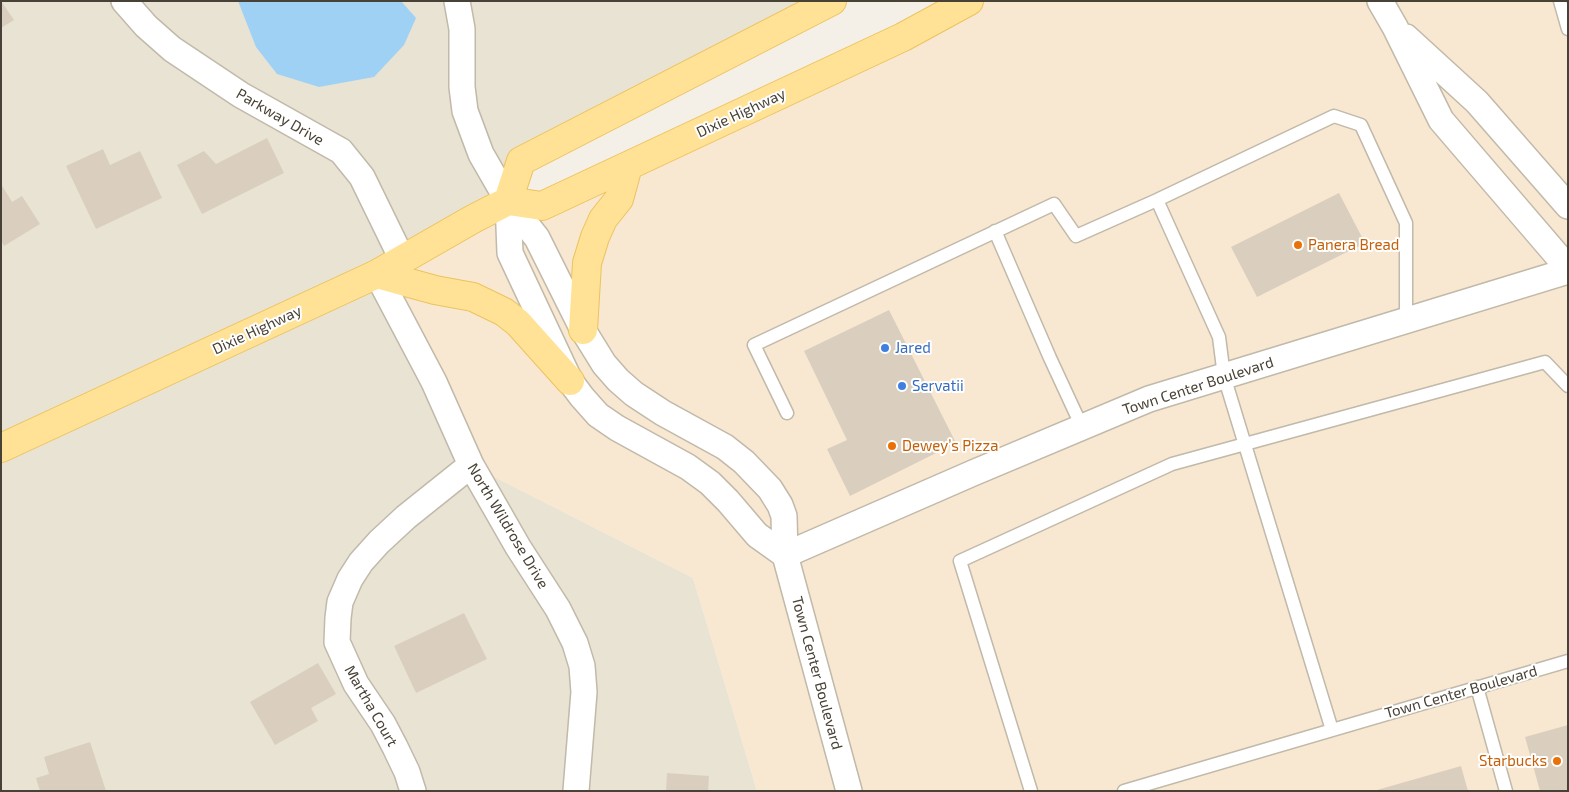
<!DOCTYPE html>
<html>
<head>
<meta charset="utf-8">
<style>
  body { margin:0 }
  #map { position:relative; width:1569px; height:792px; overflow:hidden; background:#f4f0e7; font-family:"Exo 2",sans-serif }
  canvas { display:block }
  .frame { position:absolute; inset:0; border:2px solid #484135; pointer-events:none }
</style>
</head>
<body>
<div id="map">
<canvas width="1569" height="792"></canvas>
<div class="frame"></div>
</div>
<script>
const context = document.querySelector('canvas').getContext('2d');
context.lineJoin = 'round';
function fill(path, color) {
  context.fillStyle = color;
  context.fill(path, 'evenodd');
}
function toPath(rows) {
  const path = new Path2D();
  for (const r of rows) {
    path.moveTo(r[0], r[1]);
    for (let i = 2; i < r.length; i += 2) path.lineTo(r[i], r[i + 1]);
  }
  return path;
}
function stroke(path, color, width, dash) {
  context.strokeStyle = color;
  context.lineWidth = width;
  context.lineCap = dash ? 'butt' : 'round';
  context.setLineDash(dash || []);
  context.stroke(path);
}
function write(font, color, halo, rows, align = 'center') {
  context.font = font + ' "Exo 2",sans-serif';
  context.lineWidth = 4;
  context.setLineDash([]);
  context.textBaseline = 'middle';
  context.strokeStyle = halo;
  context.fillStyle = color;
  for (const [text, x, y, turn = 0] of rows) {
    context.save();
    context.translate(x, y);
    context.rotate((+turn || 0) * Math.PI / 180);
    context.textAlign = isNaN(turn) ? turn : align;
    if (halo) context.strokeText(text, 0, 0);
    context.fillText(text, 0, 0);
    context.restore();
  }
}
fill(toPath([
  [1,1,832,1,521,161,471,465,693,578,757,791,1,791]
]), '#e9e3d4');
fill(toPath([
  [969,1,1568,1,1568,791,757,791,693,578,471,465,377,274,473,219,542,206]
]), '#f8e8d1');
fill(toPath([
  [238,1,401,1,416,18,404,45,374,77,319,87,277,74,256,47]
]), '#9fd1f5');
fill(toPath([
  [1,1,14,20,1,28],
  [267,138,284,173,202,214,177,165,204,151,216,164],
  [103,149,110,165,140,151,162,198,96,229,66,166],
  [1,184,12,202,22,196,40,224,4,246,1,240],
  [1339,193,1365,243,1257,297,1231,247],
  [889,310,956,443,850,496,827,449,847,440,804,351],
  [464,613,487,659,416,693,394,646],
  [318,663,336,694,311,708,318,721,275,745,250,702],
  [1568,725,1568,791,1540,791,1525,737],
  [90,742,106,791,40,791,36,778,49,774,44,757],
  [1461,766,1468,791,1378,791,1377,790],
  [667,773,709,776,708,791,666,791]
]), '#dacfbe');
const service = toPath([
  [1560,1,1568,29],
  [1157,200,1219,337,1224,376,1332,730],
  [995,231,1050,358,1082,427],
  [787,413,754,345,1054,204,1076,236,1157,200,1334,116,1361,125,1406,223,1406,320],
  [1477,687,1506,791],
  [1031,791,960,561,1172,464,1545,362,1568,386],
  [1124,791,1568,661]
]);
const minor = toPath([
  [124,1,146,26,172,49,241,95,341,151,362,177,403,261],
  [457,1,462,29,462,87,465,111,481,154,508,201,537,238,583,330,604,364,618,380,634,394,663,413,725,447,744,462,770,489,780,505,784,516,785,555,849,791],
  [1380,1,1395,27,1441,120,1568,268],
  [1406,37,1477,102,1568,206],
  [508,201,510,253,570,381,582,397,598,415,617,428,688,467,710,483,728,501,757,535,785,555],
  [377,274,434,382,471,465,518,547,558,609,575,643,582,666,584,692,576,791],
  [785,555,973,473,1149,399,1568,271],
  [413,791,407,772,395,747,383,724,356,684,337,642,338,618,340,602,350,579,361,562,379,542,406,517,471,465]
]);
const primary = toPath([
  [508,201,521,161,832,1],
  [377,274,435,290,473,297,504,312,518,323,570,381],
  [583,330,587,263,595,237,603,219,619,199,628,166],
  [1,448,377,274,473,219,508,201,542,206,903,37,969,1]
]);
stroke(service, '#c1b9a9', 15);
stroke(minor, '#c1b9a9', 28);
stroke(primary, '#ecc35e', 30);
stroke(service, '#fff', 12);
stroke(minor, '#fff', 25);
stroke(primary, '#ffe295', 28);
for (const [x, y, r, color] of [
  [1298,245,5,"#e8710a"],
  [885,348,5,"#3f7fe0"],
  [902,386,5,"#3f7fe0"],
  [892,446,5,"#e8710a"],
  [1557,761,5,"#e8710a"]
]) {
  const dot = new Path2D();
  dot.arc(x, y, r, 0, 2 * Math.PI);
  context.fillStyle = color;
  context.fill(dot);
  stroke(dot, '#fff', 2);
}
write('15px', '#484135', '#fff', [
  ["Dixie Highway",741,113,-25],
  ["Parkway Drive",280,117,30],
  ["Dixie Highway",257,330,-25],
  ["Town Center Boulevard",1198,386,-18],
  ["North Wildrose Drive",508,526,59],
  ["Town Center Boulevard",817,673,75],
  ["Town Center Boulevard",1461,692,-16],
  ["Martha Court",371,706,60]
]);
write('15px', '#c56008', '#fff', [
  ["Panera Bread",1308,245],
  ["Dewey’s Pizza",902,446],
  ["Starbucks",1547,761,"right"]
], 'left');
write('15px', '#366cbe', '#fff', [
  ["Jared",895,348],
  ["Servatii",912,386]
], 'left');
</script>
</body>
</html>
